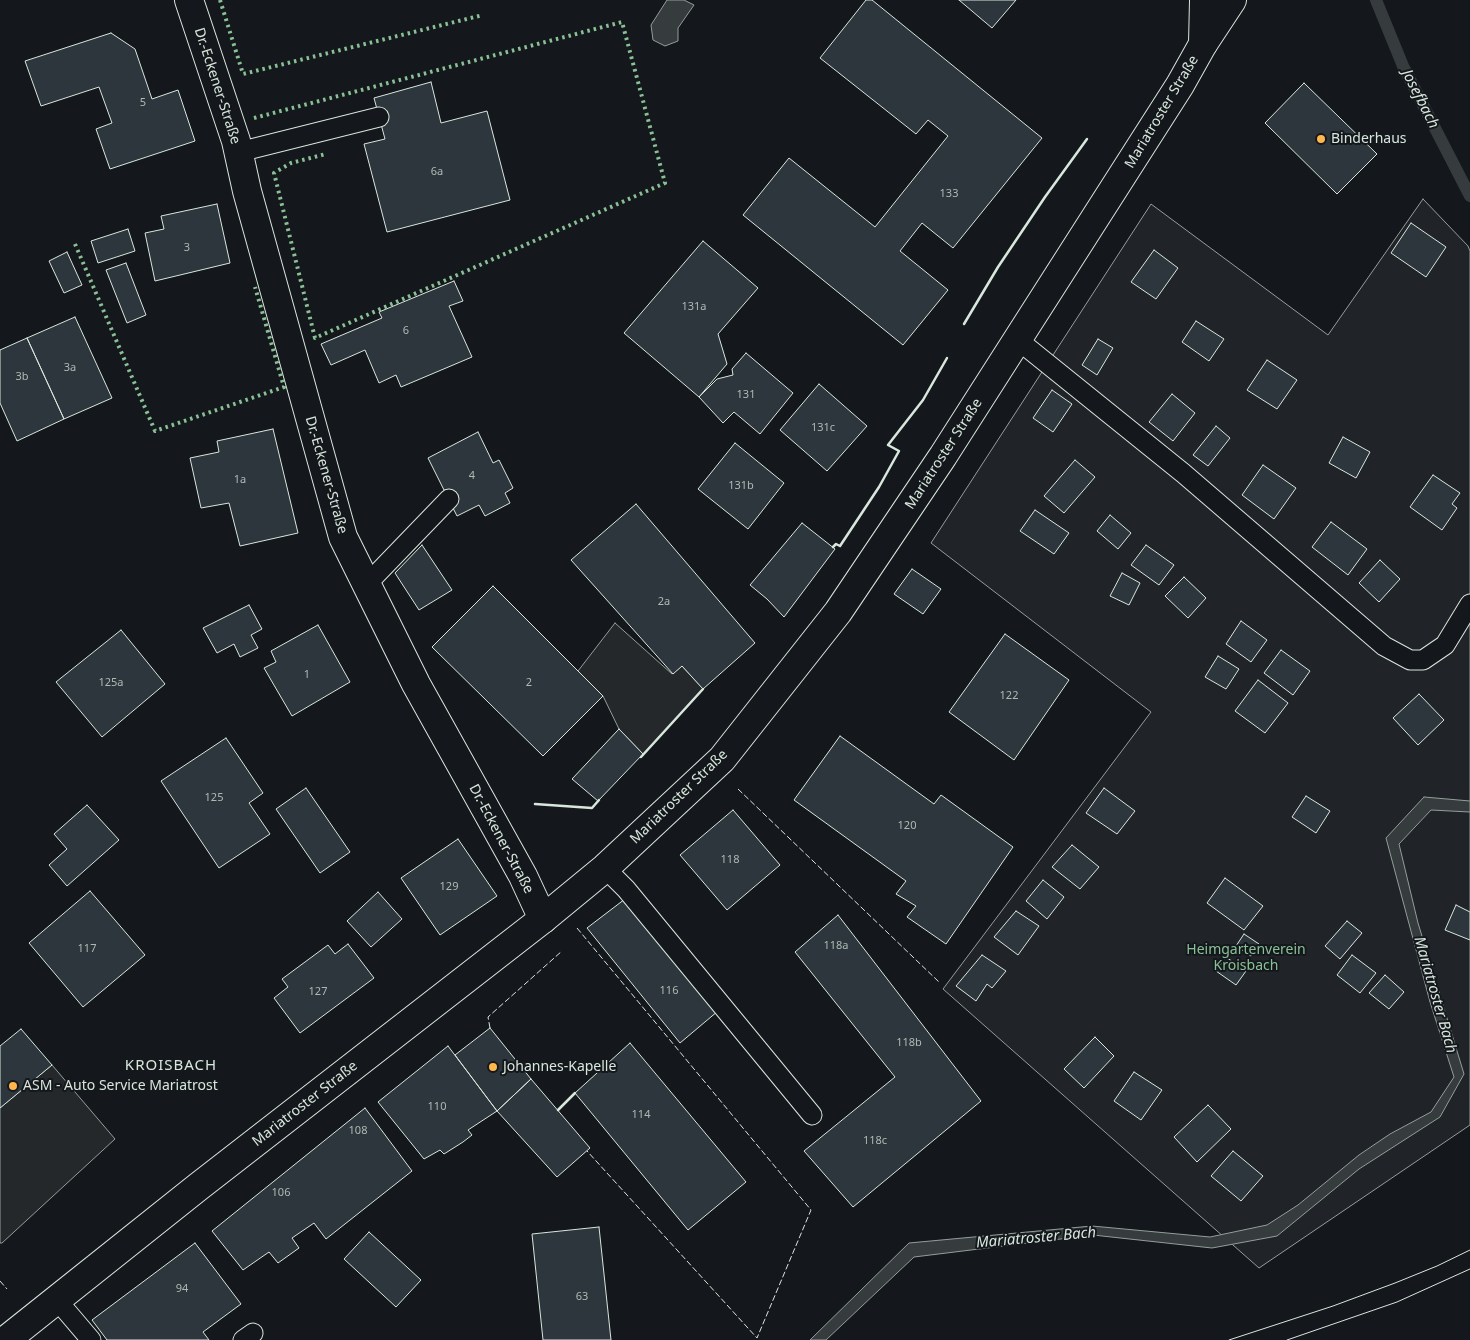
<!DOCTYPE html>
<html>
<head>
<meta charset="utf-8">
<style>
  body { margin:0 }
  canvas { display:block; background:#14181c }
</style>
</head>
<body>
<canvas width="1470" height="1340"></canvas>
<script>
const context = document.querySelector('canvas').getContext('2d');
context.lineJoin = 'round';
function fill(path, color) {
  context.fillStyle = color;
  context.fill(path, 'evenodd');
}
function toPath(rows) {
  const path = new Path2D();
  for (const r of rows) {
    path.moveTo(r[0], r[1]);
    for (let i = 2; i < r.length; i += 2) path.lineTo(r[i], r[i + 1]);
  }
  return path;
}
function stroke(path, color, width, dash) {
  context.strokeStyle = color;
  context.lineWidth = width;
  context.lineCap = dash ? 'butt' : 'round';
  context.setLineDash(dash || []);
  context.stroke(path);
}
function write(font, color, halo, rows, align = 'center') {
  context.font = font + ' "Noto Sans",sans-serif';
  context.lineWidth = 4;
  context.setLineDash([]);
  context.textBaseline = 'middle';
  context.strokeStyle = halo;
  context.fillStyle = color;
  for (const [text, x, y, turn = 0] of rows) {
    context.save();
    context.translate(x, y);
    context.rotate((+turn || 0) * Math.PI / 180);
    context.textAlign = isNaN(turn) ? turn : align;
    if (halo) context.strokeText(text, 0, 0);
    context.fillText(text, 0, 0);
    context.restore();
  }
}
const green = toPath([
  [1423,199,1468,246,1470,251,1470,1125,1259,1268,943,989,1151,712,931,543,1151,204,1328,335,1423,199]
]);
fill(green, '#202428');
stroke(green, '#939e99', 1);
const parking = toPath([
  [615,623,672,674,682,666,703,689,643,754,619,729,603,696,578,671,615,623],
  [52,1065,115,1139,2,1243,0,1243,0,1108,52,1065]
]);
fill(parking, '#24282b');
stroke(parking, '#939e99', 1);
const water = toPath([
  [667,0,684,0,694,5,678,28,678,41,665,46,653,40,651,25,667,0],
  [1424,797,1470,801,1470,812,1431,810,1399,844,1418,923,1464,1074,1440,1117,1359,1169,1277,1236,1212,1248,1093,1235,914,1257,826,1340,810,1340,909,1243,1092,1226,1210,1237,1267,1225,1298,1205,1359,1155,1390,1134,1431,1112,1454,1077,1430,1002,1386,838,1424,797]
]);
fill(water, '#363b3e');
stroke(water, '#939e99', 1);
stroke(toPath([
  [1376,0,1403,66,1470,196]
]), '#363b3e', 12);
const building = toPath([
  [866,0,872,0,1042,138,953,248,922,223,900,251,948,290,903,345,743,215,789,158,875,227,948,136,928,120,916,134,820,58,866,0],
  [959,0,1016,0,992,28,959,0],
  [111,33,135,49,152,99,178,90,195,141,110,169,96,129,112,123,99,87,41,106,25,61,111,33],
  [431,82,441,123,487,111,510,200,387,232,364,144,385,139,374,98,431,82],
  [1304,83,1377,154,1337,194,1265,123,1304,83],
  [217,204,230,263,155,281,145,233,164,229,161,216,217,204],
  [1411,223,1446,247,1426,277,1391,253,1411,223],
  [128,229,135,251,98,263,91,241,128,229],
  [703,241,758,288,718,334,727,364,699,397,624,333,703,241],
  [1154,250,1178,268,1156,299,1131,282,1154,250],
  [67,252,82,285,64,293,49,261,67,252],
  [126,263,146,315,127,323,106,270,126,263],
  [454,281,463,301,449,306,472,357,401,387,396,375,379,383,365,350,331,365,321,344,382,318,379,312,454,281],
  [75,317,112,398,64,419,27,338,75,317],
  [1196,321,1224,339,1209,361,1182,342,1196,321],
  [27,338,64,419,17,441,0,403,0,350,27,338],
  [1098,339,1113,348,1097,375,1082,365,1098,339],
  [746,353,793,393,760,434,734,412,723,423,699,397,717,379,733,375,732,369,746,353],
  [1267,360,1297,380,1277,409,1247,390,1267,360],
  [819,384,867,426,827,471,780,430,819,384],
  [1052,390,1072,404,1053,432,1033,418,1052,390],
  [1172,394,1195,413,1173,441,1149,422,1172,394],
  [1216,426,1230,438,1208,466,1193,455,1216,426],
  [273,429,298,533,240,546,229,503,201,508,190,458,219,452,217,441,273,429],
  [478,432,493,463,499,460,513,488,505,493,510,503,485,516,479,505,457,516,428,458,478,432],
  [1343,437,1370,452,1356,478,1329,463,1343,437],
  [735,443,784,483,748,529,698,489,735,443],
  [1075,460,1095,477,1064,513,1044,496,1075,460],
  [1263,465,1296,488,1274,519,1242,495,1263,465],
  [1433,475,1460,493,1452,504,1457,508,1442,530,1410,507,1433,475],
  [636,504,755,643,703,689,682,666,673,674,571,560,636,504],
  [1035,510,1069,533,1054,554,1020,531,1035,510],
  [1110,515,1131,533,1118,549,1097,531,1110,515],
  [1331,522,1367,549,1348,575,1312,547,1331,522],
  [802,523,835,549,784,617,767,599,750,585,802,523],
  [422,545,452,590,419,610,395,573,422,545],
  [1146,545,1174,565,1159,585,1131,565,1146,545],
  [1380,560,1400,579,1379,602,1359,583,1380,560],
  [912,569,941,589,923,614,894,594,912,569],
  [1122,573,1140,583,1129,605,1110,596,1122,573],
  [1184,577,1206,598,1188,618,1165,596,1184,577],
  [493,586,603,696,543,756,432,647,493,586],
  [249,605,262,629,251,635,258,648,240,657,234,644,217,653,203,628,249,605],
  [1241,621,1267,640,1251,662,1226,644,1241,621],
  [318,625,350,682,292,716,264,668,276,662,271,651,318,625],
  [121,630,165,684,102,737,56,682,121,630],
  [1005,634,1069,680,1014,760,949,712,1005,634],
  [1281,650,1310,671,1293,695,1264,673,1281,650],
  [1218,656,1239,669,1226,689,1205,677,1218,656],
  [1258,680,1288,703,1265,733,1235,711,1258,680],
  [1419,694,1444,720,1418,745,1393,718,1419,694],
  [619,729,643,754,598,801,572,779,619,729],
  [840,736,934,804,941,795,1013,847,946,944,907,917,916,906,896,894,906,881,794,800,840,736],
  [226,738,263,793,249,803,270,834,219,868,161,781,226,738],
  [306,788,350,852,320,873,276,809,306,788],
  [1104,788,1135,811,1117,834,1086,813,1104,788],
  [1306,796,1330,811,1316,833,1292,817,1306,796],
  [87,805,119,840,67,886,49,865,67,849,54,834,87,805],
  [733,810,780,865,727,910,680,855,733,810],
  [458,839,497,896,440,935,401,878,458,839],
  [1072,845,1099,867,1080,889,1052,867,1072,845],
  [1225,878,1263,906,1244,930,1207,903,1225,878],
  [1043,880,1064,897,1047,919,1026,901,1043,880],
  [90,891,145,955,83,1007,29,943,90,891],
  [378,892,402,919,371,947,347,921,378,892],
  [625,899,718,1011,680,1043,587,928,625,899],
  [1456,905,1470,912,1470,940,1445,930,1456,905],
  [1016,911,1039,926,1018,955,994,937,1016,911],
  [838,915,981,1101,853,1207,804,1151,895,1077,795,952,838,915],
  [1347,921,1362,933,1340,959,1325,946,1347,921],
  [1244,934,1259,944,1251,956,1236,946,1244,934],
  [348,944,374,978,300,1033,274,998,288,987,282,979,328,945,335,954,348,944],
  [982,955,1006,971,992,988,987,984,976,1001,956,986,982,955],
  [1352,955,1376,973,1360,993,1337,975,1352,955],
  [1226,957,1246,971,1236,985,1216,971,1226,957],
  [1385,975,1404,992,1389,1009,1369,993,1385,975],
  [490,1028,531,1079,497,1111,455,1055,490,1028],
  [21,1029,52,1065,0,1108,0,1046,21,1029],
  [1095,1037,1114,1056,1084,1088,1064,1069,1095,1037],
  [630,1043,746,1182,688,1230,575,1093,630,1043],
  [448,1046,497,1111,468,1130,472,1135,463,1142,444,1154,440,1150,424,1159,378,1102,448,1046],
  [1134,1072,1162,1090,1141,1120,1114,1101,1134,1072],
  [531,1079,590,1148,557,1177,497,1111,531,1079],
  [1208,1105,1231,1129,1197,1162,1174,1137,1208,1105],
  [365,1108,412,1171,326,1239,314,1223,292,1238,299,1248,278,1263,269,1252,243,1270,212,1231,365,1108],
  [1233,1151,1263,1176,1241,1201,1211,1176,1233,1151],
  [599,1227,611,1340,543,1340,532,1234,599,1227],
  [369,1232,421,1280,396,1307,344,1259,369,1232],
  [195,1243,241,1304,203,1332,209,1340,107,1340,92,1320,195,1243]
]);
fill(building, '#2c363c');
stroke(building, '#d8e6dc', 1);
const service = toPath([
  [239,152,379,117],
  [1018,340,1183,473,1384,646,1410,660,1423,660,1445,645,1470,604],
  [367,584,449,499],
  [605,868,626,889,812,1115],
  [57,1300,91,1340],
  [243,1340,253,1333]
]);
const minor = toPath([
  [189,0,236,141,247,191,343,537,416,684,523,876,543,919],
  [1203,44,1204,0]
]);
const primary = toPath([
  [6,1340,198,1187,543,919,605,868,722,759,838,612,943,456,1180,85,1203,44,1232,0]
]);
stroke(service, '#d8e6dc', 21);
stroke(minor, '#d8e6dc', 30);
stroke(primary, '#d8e6dc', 30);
stroke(service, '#14181c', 19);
stroke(minor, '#14181c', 28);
stroke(primary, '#14181c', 28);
stroke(toPath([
  [1229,1340,1333,1306,1395,1283,1437,1266,1470,1250],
  [1287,1340,1397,1302,1470,1269]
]), '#d8e6dc', 1);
stroke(toPath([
  [220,0,243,74,483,15],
  [254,118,622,22,665,183,315,338,274,173,291,163,326,154],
  [75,244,155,431,284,387,255,287]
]), '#8ac095', 4, [2.5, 4]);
stroke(toPath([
  [738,789,939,982],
  [577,928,811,1210,757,1338,587,1151],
  [490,1028,488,1017,562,951],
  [0,1281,7,1289]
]), '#d8e6dc', 1, [6, 2.5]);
stroke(toPath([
  [964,324,998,267,1045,197,1087,139],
  [833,547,836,544,840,546,879,487,899,451,888,445,923,400,947,358],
  [641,757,703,689],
  [535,804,592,808,599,800],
  [558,1110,575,1093]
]), '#d8e6dc', 2.5);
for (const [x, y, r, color] of [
  [1321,139,5,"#ffb74d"],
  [493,1067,5,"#ffb74d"],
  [13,1086,5,"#ffb74d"]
]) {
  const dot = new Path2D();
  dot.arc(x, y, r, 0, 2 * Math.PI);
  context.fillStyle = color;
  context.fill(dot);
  stroke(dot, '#14181c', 2);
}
write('11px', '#adbab4', null, [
  ["5",143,103],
  ["6a",437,172],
  ["133",949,194],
  ["3",187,248],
  ["131a",694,307],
  ["6",406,331],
  ["3a",70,368],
  ["3b",22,377],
  ["131",746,395],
  ["131c",823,428],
  ["4",472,476],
  ["1a",240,480],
  ["131b",741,486],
  ["2a",664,602],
  ["1",307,675],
  ["125a",111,683],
  ["2",529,683],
  ["122",1009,696],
  ["125",214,798],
  ["120",907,826],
  ["118",730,860],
  ["129",449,887],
  ["118a",836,946],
  ["117",87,949],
  ["116",669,991],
  ["127",318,992],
  ["118b",909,1043],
  ["110",437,1107],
  ["114",641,1115],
  ["108",358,1131],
  ["118c",875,1141],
  ["106",281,1193],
  ["94",182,1289],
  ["63",582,1297]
]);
write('14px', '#d8e6dc', '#14181c', [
  ["Dr.-Eckener-Straße",217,86,72],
  ["Mariatroster Straße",1162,112,-59],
  ["Mariatroster Straße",944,454,-57],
  ["Dr.-Eckener-Straße",326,475,74],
  ["Mariatroster Straße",679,797,-44],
  ["Dr.-Eckener-Straße",501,839,62],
  ["Mariatroster Straße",305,1104,-38]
]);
write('14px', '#d8e6dc', '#14181c', [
  ["Binderhaus",1331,139],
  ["Johannes-Kapelle",503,1067],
  ["ASM - Auto Service Mariatrost",23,1086]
], 'left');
write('14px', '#8ac095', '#14181c', [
  ["Heimgartenverein",1246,950],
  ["Kroisbach",1246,966]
]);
write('italic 15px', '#d8e6dc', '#14181c', [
  ["Josefbach",1420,99,63],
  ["Mariatroster Bach",1435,995,74],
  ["Mariatroster Bach",1036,1238,-5]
]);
context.letterSpacing = '1px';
write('15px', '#d8e6dc', '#14181c', [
  ["KROISBACH",171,1066]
]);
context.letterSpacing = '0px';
</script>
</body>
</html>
